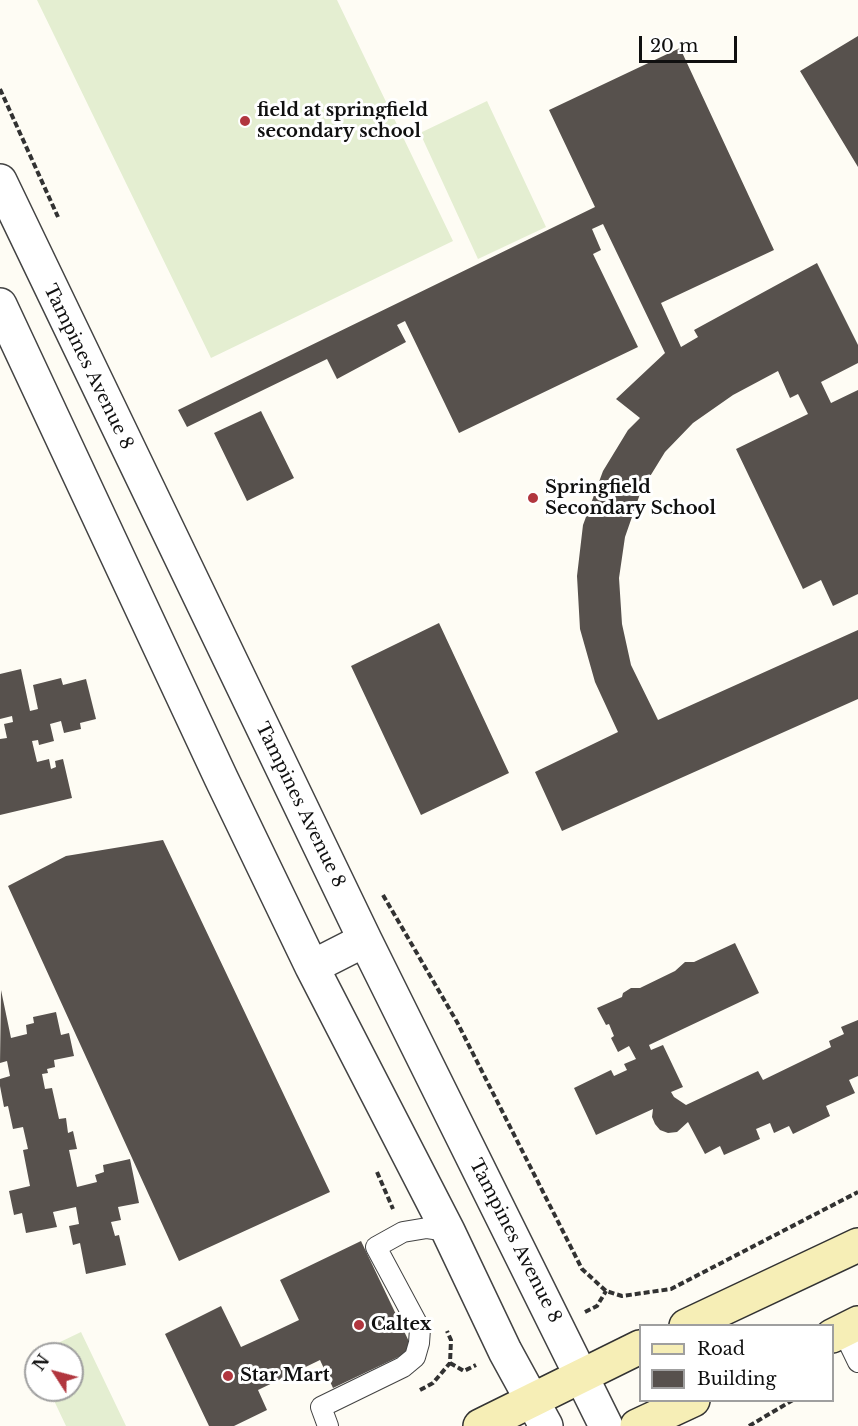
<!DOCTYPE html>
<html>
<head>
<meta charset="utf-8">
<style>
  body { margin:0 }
  #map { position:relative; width:858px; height:1426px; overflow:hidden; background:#fefcf4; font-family:"Libre Baskerville",serif }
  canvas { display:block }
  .legend { position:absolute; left:639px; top:1324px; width:195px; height:78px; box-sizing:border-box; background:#fff; border:2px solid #9f9f9f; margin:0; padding:8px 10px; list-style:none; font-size:18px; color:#101010 }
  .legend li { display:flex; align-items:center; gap:12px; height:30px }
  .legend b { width:30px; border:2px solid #9f9f9f }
  .north { position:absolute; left:24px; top:1342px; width:60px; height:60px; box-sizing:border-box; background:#fff; border:2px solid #9f9f9f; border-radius:50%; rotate:306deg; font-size:16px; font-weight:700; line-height:24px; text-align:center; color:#101010 }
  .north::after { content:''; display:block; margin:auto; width:21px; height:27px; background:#b1363e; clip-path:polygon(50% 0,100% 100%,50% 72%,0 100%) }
  .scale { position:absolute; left:639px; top:36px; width:98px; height:27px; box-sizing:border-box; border:3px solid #101010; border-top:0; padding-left:8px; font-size:18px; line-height:21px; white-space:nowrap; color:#101010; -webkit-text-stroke:4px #fff; paint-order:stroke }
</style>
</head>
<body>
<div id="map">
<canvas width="858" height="1426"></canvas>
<ul class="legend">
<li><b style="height:8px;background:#f6eeb6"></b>Road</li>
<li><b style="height:16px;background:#57514d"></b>Building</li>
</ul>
<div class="north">N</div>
<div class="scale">20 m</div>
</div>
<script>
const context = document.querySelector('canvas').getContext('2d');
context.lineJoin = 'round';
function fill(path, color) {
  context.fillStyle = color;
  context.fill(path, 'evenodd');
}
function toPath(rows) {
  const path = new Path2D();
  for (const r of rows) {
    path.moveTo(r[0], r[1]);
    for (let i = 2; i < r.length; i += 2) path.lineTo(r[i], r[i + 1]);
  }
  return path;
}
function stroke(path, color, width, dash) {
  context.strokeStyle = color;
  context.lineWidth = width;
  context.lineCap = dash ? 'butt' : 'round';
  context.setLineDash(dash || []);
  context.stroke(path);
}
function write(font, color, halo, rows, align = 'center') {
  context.font = font + ' "Libre Baskerville",serif';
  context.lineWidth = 6;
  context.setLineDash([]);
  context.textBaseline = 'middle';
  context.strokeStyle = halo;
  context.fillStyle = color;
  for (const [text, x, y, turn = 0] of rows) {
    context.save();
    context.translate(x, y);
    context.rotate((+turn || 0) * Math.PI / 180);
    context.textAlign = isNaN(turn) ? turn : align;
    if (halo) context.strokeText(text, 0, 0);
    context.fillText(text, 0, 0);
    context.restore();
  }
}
fill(toPath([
  [37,0,337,0,453,241,211,358],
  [487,101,546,227,478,259,420,133],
  [81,1332,126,1426,66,1426,49,1390,72,1390,72,1354,36,1354,36,1362,33,1355]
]), '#e4eed1');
fill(toPath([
  [858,36,858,167,800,71],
  [680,48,774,250,661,303,681,347,698,337,694,330,817,263,858,345,858,363,821,382,831,403,858,390,858,594,833,606,821,580,803,589,736,449,808,414,798,394,790,398,778,371,733,395,693,423,665,452,641,491,625,537,619,578,622,624,631,665,658,720,858,630,858,699,562,831,535,772,618,732,595,682,580,629,577,576,583,525,603,471,628,430,640,418,616,399,665,353,603,224,592,229,601,250,593,254,638,347,459,433,405,321,397,325,406,342,337,379,327,359,187,427,178,410,595,207,549,110],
  [261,411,294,478,247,501,214,433],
  [439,623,509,773,421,815,351,666],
  [21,669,30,711,38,709,33,685,61,678,63,685,86,679,96,719,80,723,81,729,64,733,61,721,50,724,54,741,39,745,38,740,32,741,37,762,49,759,51,769,56,767,55,761,63,759,72,798,0,815,0,739,7,738,4,724,13,722,12,716,0,719,0,674],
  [163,840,330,1192,179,1261,8,886,66,856],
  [735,943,759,993,649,1045,651,1050,663,1045,683,1087,671,1092,674,1097,686,1105,758,1071,763,1080,831,1047,829,1041,844,1034,841,1027,858,1020,858,1076,849,1080,855,1093,826,1106,830,1116,793,1134,789,1126,774,1133,770,1123,756,1129,760,1139,724,1155,720,1146,705,1154,688,1122,677,1132,668,1133,660,1130,655,1124,652,1117,653,1109,596,1135,574,1088,611,1070,614,1076,627,1070,624,1064,636,1059,629,1046,618,1052,611,1038,614,1036,609,1024,606,1025,597,1008,622,997,623,993,631,988,640,988,675,971,685,962,694,962],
  [1,990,11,1038,27,1034,26,1025,34,1023,33,1017,56,1012,61,1035,69,1033,74,1056,54,1060,55,1067,47,1069,48,1073,42,1074,45,1089,52,1088,59,1119,66,1118,68,1133,73,1131,77,1149,69,1150,77,1187,97,1182,95,1175,104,1172,103,1165,130,1159,139,1203,118,1207,121,1220,111,1222,115,1236,119,1235,126,1265,86,1274,80,1243,73,1245,69,1226,79,1224,76,1207,53,1212,57,1227,26,1233,22,1213,14,1215,9,1191,30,1186,23,1150,28,1149,23,1127,13,1129,8,1106,4,1107,0,1086,0,1079,10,1076,7,1061,0,1063],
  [361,1241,413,1350,333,1388,320,1360,258,1390,267,1410,234,1426,209,1426,165,1334,221,1306,241,1347,263,1337,299,1320,280,1280]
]), '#57514d');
const service = toPath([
  [843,1331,858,1362],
  [328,1426,321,1407,403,1367,415,1357,419,1343,420,1329,376,1247,403,1232,427,1228,448,1231]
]);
const tertiary = toPath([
  [0,181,365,940,606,1426],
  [0,305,221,778,312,967,448,1231,505,1351,546,1426],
  [312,967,365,940]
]);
const secondary = toPath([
  [686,1326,858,1245],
  [832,1336,858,1323],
  [480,1426,640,1347],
  [637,1426,693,1400]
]);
stroke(service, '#434343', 22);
stroke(tertiary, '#434343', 36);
stroke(secondary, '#323232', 36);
stroke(toPath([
  [0,89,58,217],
  [383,895,457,1022,582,1269,606,1291,622,1296,671,1289,858,1192],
  [377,1172,393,1209],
  [585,1312,597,1306,606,1291],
  [450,1363,464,1371,476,1365],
  [420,1390,433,1383,450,1363,451,1340,447,1331],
  [749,1426,793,1400]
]), '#323232', 4, [6, 3]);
stroke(service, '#fff', 20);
stroke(tertiary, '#fff', 33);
stroke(secondary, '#f6eeb6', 33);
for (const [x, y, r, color] of [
  [245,121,6,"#b1363e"],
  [533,498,6,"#b1363e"],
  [359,1325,6,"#b1363e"],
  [228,1376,6,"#b1363e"]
]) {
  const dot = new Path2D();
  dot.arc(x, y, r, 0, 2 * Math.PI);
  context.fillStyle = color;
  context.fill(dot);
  stroke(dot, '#fff', 2);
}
write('bold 18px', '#101010', '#fff', [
  ["field at springfield",257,111],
  ["secondary school",257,132],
  ["Springfield",545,488],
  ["Secondary School",545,509],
  ["Caltex",371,1325],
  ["Star Mart",240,1376]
], 'left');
write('18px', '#101010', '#fff', [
  ["Tampines Avenue 8",88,367,64],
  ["Tampines Avenue 8",300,805,64],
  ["Tampines Avenue 8",515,1241,63]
]);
</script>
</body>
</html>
